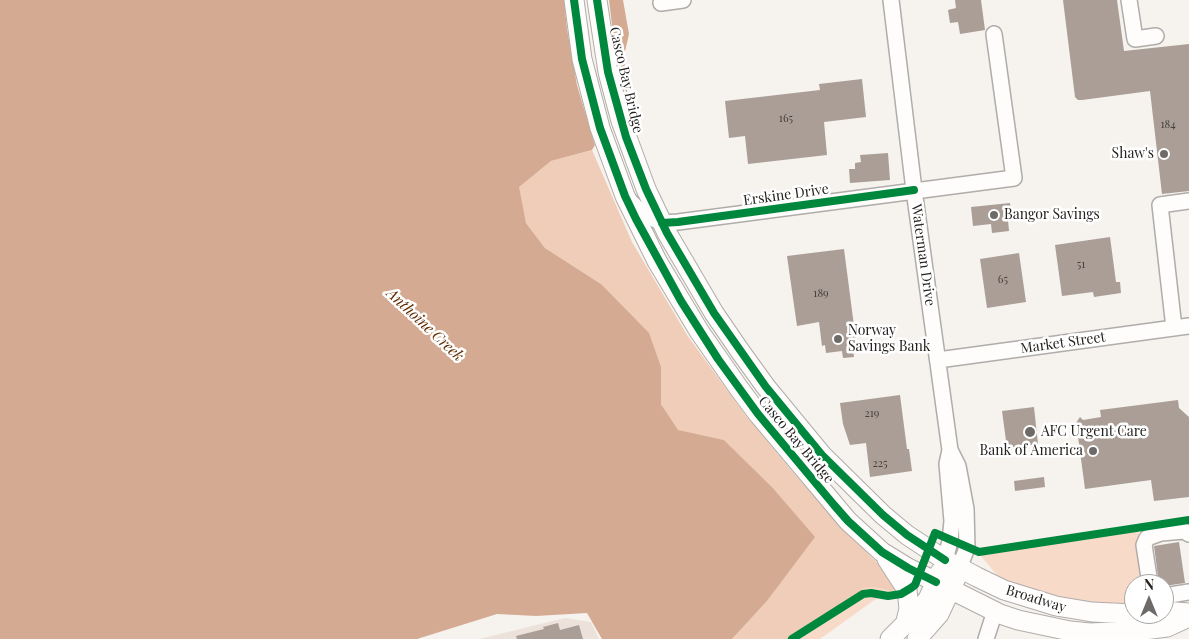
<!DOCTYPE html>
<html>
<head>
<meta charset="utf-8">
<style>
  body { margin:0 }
  #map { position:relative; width:1189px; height:639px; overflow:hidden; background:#f6f2ee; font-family:"Playfair Display",serif }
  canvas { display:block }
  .north { position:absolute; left:1124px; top:574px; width:50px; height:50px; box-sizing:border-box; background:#fff; border:1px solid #a7a6a5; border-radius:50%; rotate:0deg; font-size:14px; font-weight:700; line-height:20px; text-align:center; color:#24211f }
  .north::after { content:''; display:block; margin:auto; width:18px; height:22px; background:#6e6a67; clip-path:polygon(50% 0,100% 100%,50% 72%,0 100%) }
</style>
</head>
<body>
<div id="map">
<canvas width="1189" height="639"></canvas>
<div class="north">N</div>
</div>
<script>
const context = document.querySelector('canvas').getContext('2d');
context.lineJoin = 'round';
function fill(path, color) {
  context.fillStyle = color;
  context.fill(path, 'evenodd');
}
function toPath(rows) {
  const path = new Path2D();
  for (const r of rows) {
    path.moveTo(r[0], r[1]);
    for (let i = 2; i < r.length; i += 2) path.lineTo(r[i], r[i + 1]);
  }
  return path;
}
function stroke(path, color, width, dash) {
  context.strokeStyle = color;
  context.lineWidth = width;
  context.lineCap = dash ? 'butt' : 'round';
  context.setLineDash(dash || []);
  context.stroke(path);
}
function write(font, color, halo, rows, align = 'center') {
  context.font = font + ' "Playfair Display",serif';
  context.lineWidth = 5;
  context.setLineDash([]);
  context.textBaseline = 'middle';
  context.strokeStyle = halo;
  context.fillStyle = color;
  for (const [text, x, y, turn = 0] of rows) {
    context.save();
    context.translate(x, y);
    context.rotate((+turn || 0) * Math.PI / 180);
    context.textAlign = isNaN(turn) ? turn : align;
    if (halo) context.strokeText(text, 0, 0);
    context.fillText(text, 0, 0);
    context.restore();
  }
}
fill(toPath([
  [565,618,591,622,599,639,479,639]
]), '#ede2db');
fill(toPath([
  [1189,517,1189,523,1138,531,1145,584,1134,584,1134,605,1088,602,1037,592,1001,580,981,556,980,549],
  [872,575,892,591,873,601,820,639,768,639]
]), '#f8dac9');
fill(toPath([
  [592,150,632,242,687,335,746,416,796,476,871,557,885,569,898,588,893,591,874,587,864,588,788,639,732,639,767,601,814,537,772,487,724,440,678,431,661,404,661,367,601,284,545,248,526,223,518,187,551,161]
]), '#f0cdb8');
fill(toPath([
  [0,0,623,0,629,34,624,56,627,92,592,150,551,161,519,187,526,223,545,248,601,284,649,333,661,367,661,404,678,430,724,440,772,487,815,537,767,601,732,639,602,639,587,613,536,616,497,614,417,639,0,639]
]), '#d4ab92');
fill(toPath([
  [564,0,609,0,613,33,627,97,596,149,577,85,567,29]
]), '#f6f2ee');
fill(toPath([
  [955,0,981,0,985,30,960,34,958,22,950,23,948,10,956,8],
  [1063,0,1117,0,1124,51,1189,44,1189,191,1162,194,1150,91,1082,100,1078,100,1075,97],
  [862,79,866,117,824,122,827,155,748,164,745,136,729,138,725,101,820,90,819,84],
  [888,153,890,180,850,183,849,169,855,169,855,163,861,162,860,155],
  [1010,203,1012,219,1008,220,1009,231,992,233,991,224,973,226,971,207],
  [1110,237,1116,282,1120,282,1121,293,1094,297,1093,292,1062,296,1055,245],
  [844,249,857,349,853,349,854,357,843,358,842,351,826,353,825,345,822,346,819,322,797,326,787,256],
  [1019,253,1026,302,987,308,980,259],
  [900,395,907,449,909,449,912,471,870,477,866,443,850,445,843,424,840,403],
  [1178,400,1179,408,1189,417,1189,497,1154,501,1151,480,1085,489,1077,429,1074,426,1080,417,1083,420,1101,417,1100,410],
  [1034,407,1038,444,1007,448,1002,411],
  [1044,477,1045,487,1015,491,1014,481],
  [1179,542,1185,583,1164,586,1164,584,1159,584,1154,546],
  [558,623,560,630,579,625,583,639,517,639,516,636,544,629,543,627]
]), '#aa9e97');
const minor = toPath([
  [891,0,914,190,950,450,958,466,966,509,967,548,959,568],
  [1129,0,1135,39,1156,36],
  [661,3,683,0],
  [630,201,643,214,662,223,678,222,1014,178,994,34],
  [1174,328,1160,205,1189,201],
  [938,360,1189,326],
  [945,560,950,541,952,521,947,464,950,450],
  [1150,584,1144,545,1147,538,1161,533,1184,531,1189,534],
  [1164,596,1189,592],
  [986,639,995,611]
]);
const major = toPath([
  [574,0,582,59,600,128,625,196,657,261,699,331,738,387,758,414,848,521,882,552,908,568,1000,614,1018,620,1070,631,1090,633,1137,631,1167,627,1189,617],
  [597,0,608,72,621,121,646,189,667,233,714,313,740,351,766,387,822,455,883,515,907,535,945,560,977,577,1004,590,1056,606,1092,612,1134,614],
  [887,559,907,590,909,609,905,625],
  [1164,611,1189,613],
  [890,639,919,610,928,599,940,572],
  [917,639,939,614,956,578]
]);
stroke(minor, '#b0aca9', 18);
stroke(major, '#b0aca9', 21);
stroke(minor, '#fefdfc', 15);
stroke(major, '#fefdfc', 19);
stroke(toPath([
  [574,0,582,59,600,128,625,196,636,219,681,301,718,359,758,414,834,505,848,521,882,552,908,568,936,582],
  [597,0,608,72,626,137,646,189,667,233,714,313,766,387,822,455,883,515,907,535,945,560],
  [662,223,678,222,914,190],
  [792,639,863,594,871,593,888,596,901,594,911,588,915,585,935,533,979,552,1189,520]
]), '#00873e', 8);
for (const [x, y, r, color] of [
  [1164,154,5,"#6e6a67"],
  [994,215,5,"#6e6a67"],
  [838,339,5,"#6e6a67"],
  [1030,432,6,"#6e6a67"],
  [1093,451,5,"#6e6a67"]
]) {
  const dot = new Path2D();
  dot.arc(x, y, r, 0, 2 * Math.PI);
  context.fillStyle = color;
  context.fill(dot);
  stroke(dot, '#fff', 2);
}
write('11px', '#46403d', null, [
  ["165",786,119],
  ["184",1168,125],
  ["51",1081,265],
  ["65",1003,280],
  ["189",821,294],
  ["219",872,414],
  ["225",880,464]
]);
write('14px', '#24211f', '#fff', [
  ["Casco Bay Bridge",626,80,77],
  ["Erskine Drive",786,195,-8],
  ["Waterman Drive",923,255,82],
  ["Market Street",1063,343,-8],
  ["Casco Bay Bridge",796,440,50],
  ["Broadway",1036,599,17]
]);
write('14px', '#24211f', '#fff', [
  ["Shaw's",1154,154,"right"],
  ["Bangor Savings",1004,215],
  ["Norway",848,331],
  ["Savings Bank",848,347],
  ["AFC Urgent Care",1041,432],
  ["Bank of America",1083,451,"right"]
], 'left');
write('italic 15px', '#622c02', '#fff', [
  ["Anthoine Creek",425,325,43]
]);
</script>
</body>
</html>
